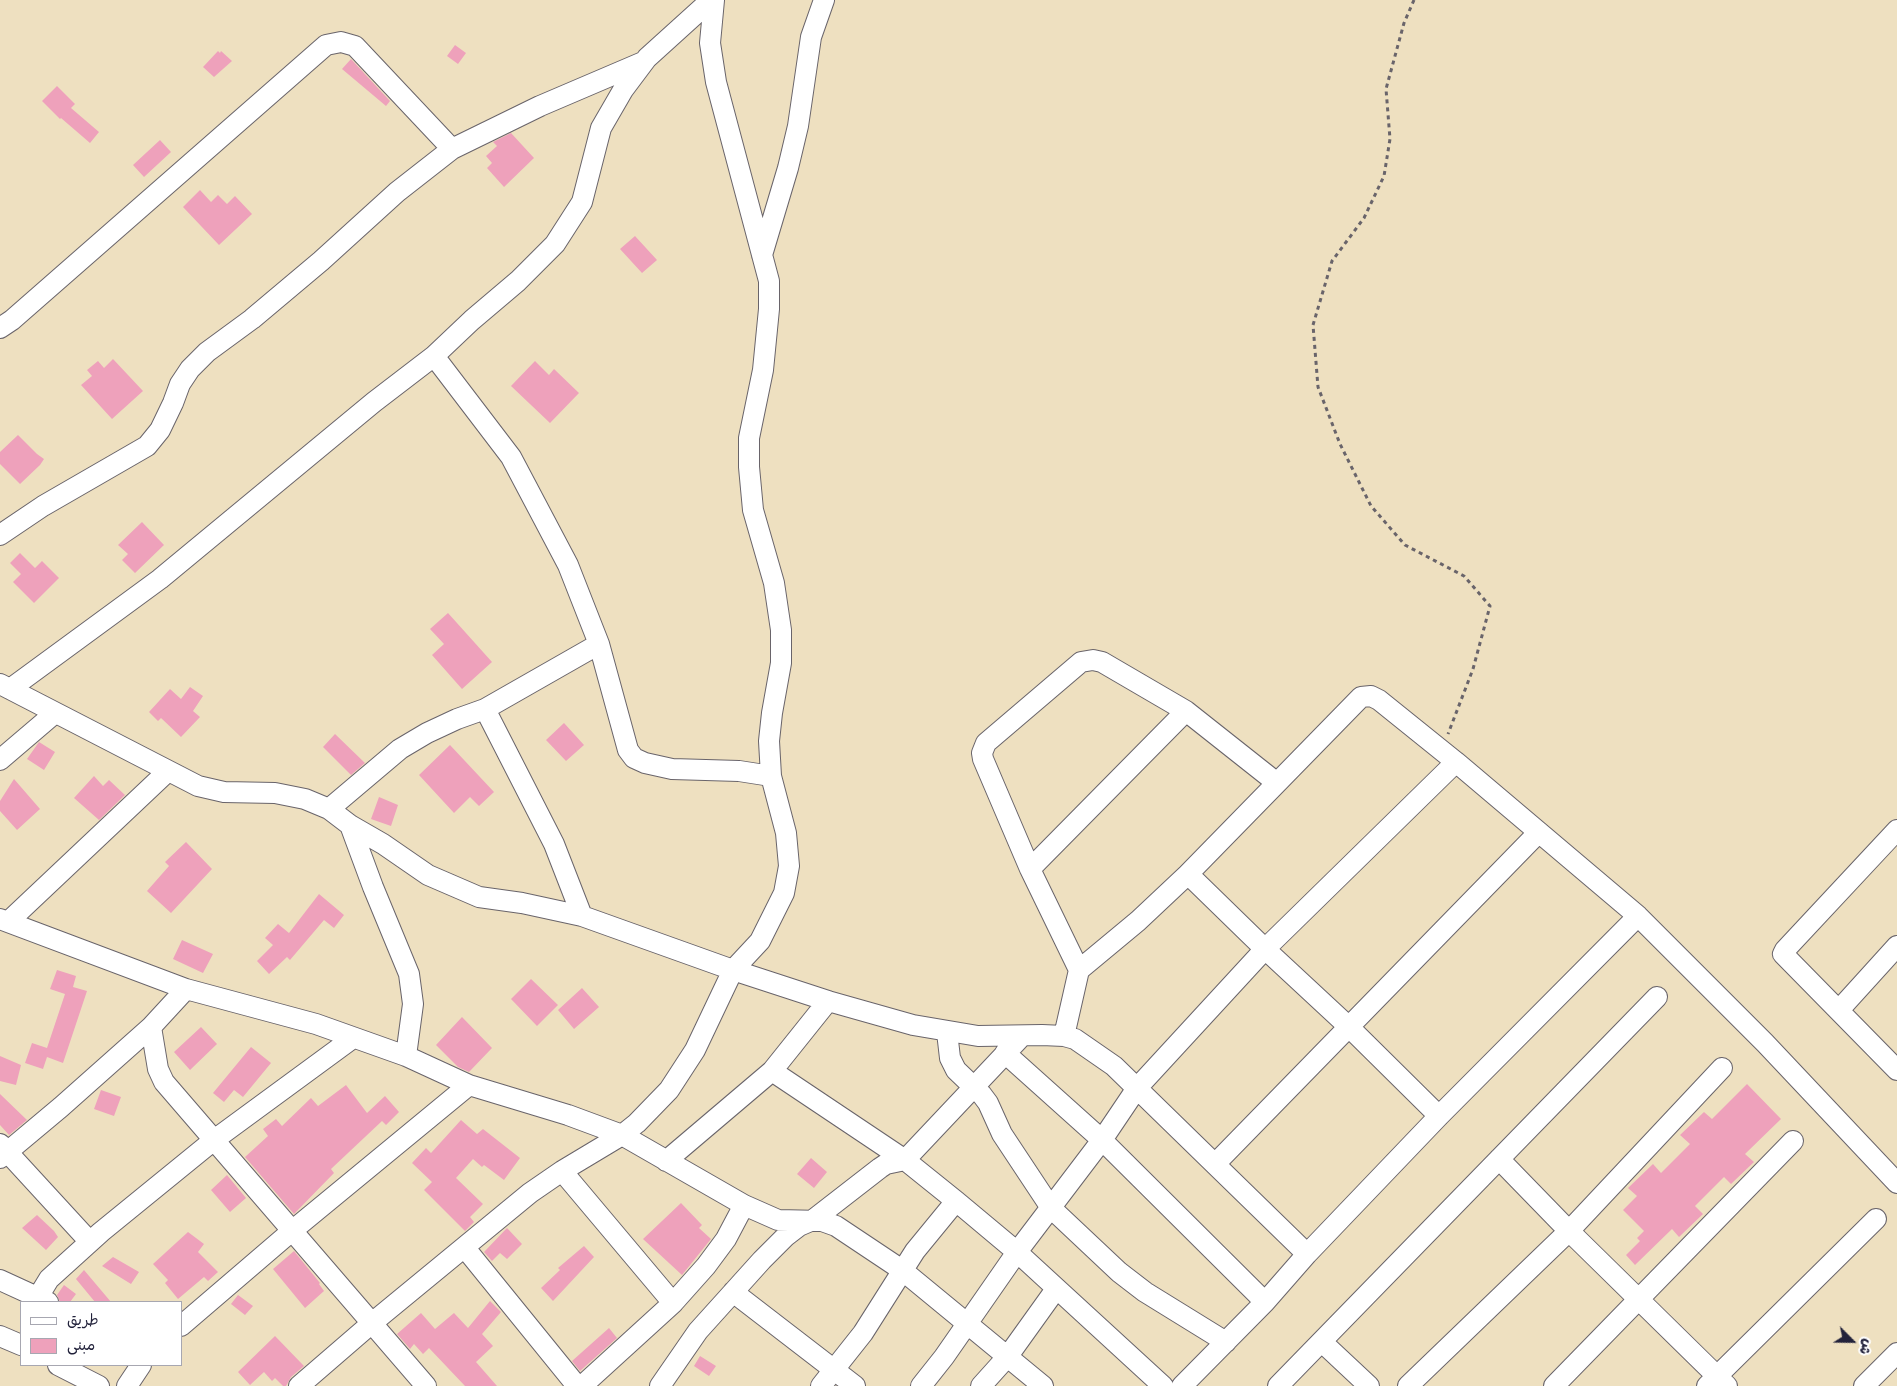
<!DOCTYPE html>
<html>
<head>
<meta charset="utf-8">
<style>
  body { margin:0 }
  #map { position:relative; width:1897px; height:1386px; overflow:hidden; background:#eee0c0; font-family:"Balsamiq Sans","Playpen Sans Arabic",sans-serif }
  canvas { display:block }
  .legend { position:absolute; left:20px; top:1301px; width:162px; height:65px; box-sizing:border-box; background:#fff; border:1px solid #a7a7b1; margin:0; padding:6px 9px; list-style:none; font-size:15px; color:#22223b }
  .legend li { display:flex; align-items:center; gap:10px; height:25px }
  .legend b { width:25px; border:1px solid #a7a7b1 }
  .north { position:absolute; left:1827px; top:1316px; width:50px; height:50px; -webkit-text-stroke:4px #fff; paint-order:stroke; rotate:113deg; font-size:14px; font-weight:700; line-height:20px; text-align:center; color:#22223b }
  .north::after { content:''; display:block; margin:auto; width:18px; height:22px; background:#22223b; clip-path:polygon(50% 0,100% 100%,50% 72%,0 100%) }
</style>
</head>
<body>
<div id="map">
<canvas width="1897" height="1386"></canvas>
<ul class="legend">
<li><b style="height:6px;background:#fff"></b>طريق</li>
<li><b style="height:14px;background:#eea1bb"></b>مبنى</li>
</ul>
<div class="north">ش</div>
</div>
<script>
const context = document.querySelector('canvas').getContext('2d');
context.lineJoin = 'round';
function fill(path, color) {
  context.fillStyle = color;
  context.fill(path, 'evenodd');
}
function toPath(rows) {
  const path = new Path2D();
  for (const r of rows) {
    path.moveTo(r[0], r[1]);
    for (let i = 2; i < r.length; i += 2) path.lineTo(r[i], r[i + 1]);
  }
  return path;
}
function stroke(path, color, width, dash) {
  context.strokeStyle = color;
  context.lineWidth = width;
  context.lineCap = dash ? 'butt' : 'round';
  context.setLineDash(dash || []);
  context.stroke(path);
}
fill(toPath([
  [455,45,466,53,458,64,447,56],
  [218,51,220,53,221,51,232,61,214,77,203,67],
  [351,59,390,101,386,106,342,69],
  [57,86,75,104,71,108,99,132,90,143,61,118,60,119,42,101],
  [511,133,534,158,504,187,487,168,492,163,486,156,497,146,493,142],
  [160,140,171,152,144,177,133,165],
  [200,190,211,202,218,195,227,204,235,196,252,214,219,245,183,207],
  [635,236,657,260,642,273,620,249],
  [113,359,143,391,112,419,81,385,92,376,87,370,98,361,104,368],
  [535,361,549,375,554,369,579,393,550,423,511,386],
  [18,435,37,454,44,459,40,465,20,484,0,464,0,452],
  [142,522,164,545,135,573,122,560,128,554,118,545],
  [20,553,35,568,42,561,59,578,34,603,13,582,21,574,10,563],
  [448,613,492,662,462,689,432,655,444,644,430,629],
  [190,687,203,696,193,711,200,717,181,737,161,718,158,721,149,712,170,689,181,699],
  [564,723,584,745,566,761,546,740],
  [335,734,365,763,351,775,323,747],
  [39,742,55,752,44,770,27,759],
  [450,745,494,792,479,806,470,797,454,813,419,775],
  [94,776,103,786,109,780,125,795,99,820,74,798],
  [14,779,40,809,17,830,0,811,0,801],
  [379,797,398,805,391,826,371,819],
  [186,842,212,869,171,913,147,891,169,866,165,862],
  [319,894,344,915,334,928,324,920,290,960,287,957,269,974,257,961,273,945,265,938,278,924,289,933],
  [182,940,213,954,203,973,173,959],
  [57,970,76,976,73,987,87,991,63,1063,47,1057,43,1069,25,1063,32,1043,47,1048,65,994,50,989],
  [531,979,558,1005,537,1026,511,999],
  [582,988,599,1007,574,1029,558,1010],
  [462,1017,492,1048,469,1072,458,1067,436,1045],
  [201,1027,217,1044,190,1070,174,1052],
  [251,1047,271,1063,243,1097,234,1090,224,1102,213,1093],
  [0,1056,21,1065,16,1085,0,1081],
  [1747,1084,1781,1119,1745,1154,1754,1162,1731,1184,1724,1177,1695,1206,1703,1214,1679,1237,1672,1229,1635,1265,1626,1255,1640,1241,1637,1238,1644,1231,1623,1210,1637,1196,1628,1188,1653,1164,1661,1173,1690,1144,1680,1135,1704,1112,1712,1119],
  [346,1085,367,1113,385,1096,399,1112,386,1125,382,1121,331,1169,334,1173,294,1214,245,1157,268,1136,263,1129,276,1119,282,1126,311,1098,318,1106],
  [101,1090,121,1097,114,1116,94,1109],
  [0,1094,27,1120,9,1135,0,1125],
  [461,1120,477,1134,483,1129,520,1158,504,1180,484,1165,482,1167,473,1159,456,1178,483,1204,470,1217,474,1222,465,1231,424,1190,432,1182,412,1163,426,1148,431,1153],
  [811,1158,827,1172,814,1188,797,1174],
  [227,1175,246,1198,230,1212,211,1190],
  [681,1203,702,1225,699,1228,711,1239,682,1275,643,1239],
  [37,1215,54,1231,58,1237,46,1250,22,1228],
  [507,1228,522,1244,507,1259,500,1253,492,1261,484,1252],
  [188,1232,204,1244,198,1252,218,1272,208,1281,204,1277,178,1299,165,1283,168,1280,153,1264],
  [584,1246,594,1257,553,1301,541,1288,560,1270,558,1268],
  [294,1251,320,1283,319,1284,324,1291,305,1308,273,1269],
  [113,1257,139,1272,131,1284,102,1266],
  [84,1270,111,1302,95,1302,76,1279],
  [64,1285,76,1294,70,1302,60,1302,57,1295],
  [238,1295,253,1306,245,1315,231,1304],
  [490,1301,501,1312,482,1334,493,1346,476,1362,497,1386,465,1386,429,1348,423,1354,414,1344,410,1349,397,1334,421,1313,435,1329,454,1313,468,1328],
  [609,1328,617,1338,580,1371,572,1361],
  [275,1336,304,1366,291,1377,286,1386,283,1386,275,1378,272,1381,264,1372,250,1385,238,1372],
  [700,1356,716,1366,709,1376,694,1366]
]), '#eea1bb');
const minor = toPath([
  [762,255,788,168,798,126,811,37,824,0],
  [0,328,12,320,326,45,341,42,355,46,452,149],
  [434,356,511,457,568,565,599,644,628,750,634,758,645,763,672,769,739,771,771,776],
  [0,535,43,506,147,446,160,430,173,403,180,384,190,369,207,352,252,319,321,261,397,192,452,149,540,106,643,62],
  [0,684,198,786,224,792,275,793,305,799,329,809,350,825,383,844,428,875,479,897,522,903,582,916,733,970,828,1001,913,1025,978,1036,1042,1035,1064,1036,1075,1039,1114,1066,1307,1254],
  [10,689,160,579,374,402,434,356,472,320,518,281,555,244,582,202,601,128,623,90,647,58,711,0],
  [485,709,554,844,582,916],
  [0,760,55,713],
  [329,809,400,749,427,733,457,719,485,709,599,644],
  [350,825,373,887,409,974,413,1004,406,1056],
  [1897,830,1785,950,1783,954,1897,1070],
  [1030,869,1186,711],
  [1188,874,1265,949,1349,1027,1439,1116],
  [0,919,186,989,316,1024,406,1056,469,1085,568,1115,622,1135,744,1205,778,1220,822,1221,836,1226,902,1270,1043,1386],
  [8,922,168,771],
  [1079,970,1030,869,983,759,982,753,986,743,1081,662,1093,660,1102,662,1186,711,1277,783],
  [1839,1010,1897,946],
  [151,1027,158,1069,164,1082,426,1386],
  [947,1032,950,1058,956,1070,982,1095,988,1103,1002,1134,1051,1208,1119,1272,1145,1292,1226,1342],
  [1064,1036,1079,970,1138,921,1188,874,1361,697,1371,696,1379,700,1456,762,1638,916,1765,1043,1897,1183],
  [1005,1053,1102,1140,1265,1302],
  [772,1071,905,1160,956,1201,1017,1252,1163,1386],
  [0,1144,90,1242],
  [0,1158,61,1107,151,1027,186,989],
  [1499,1159,1569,1231,1727,1386],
  [666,1161,772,1071,828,1001],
  [1215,1164,1539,832],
  [562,1171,673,1303],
  [465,1248,577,1386],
  [0,1280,48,1302],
  [733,1292,855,1386],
  [35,1302,49,1279,101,1232,214,1140,353,1038],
  [181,1326,293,1230,469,1085],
  [0,1336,21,1345],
  [1322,1342,1369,1386],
  [58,1365,99,1386],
  [127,1386,141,1365],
  [299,1386,372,1323,530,1193,562,1171,622,1135,637,1123,669,1090,695,1050,733,970,760,941,784,893,789,866,786,833,771,776,769,741,772,713,781,663,781,630,774,583,753,510,749,467,749,438,763,370,769,309,769,281,716,82,710,43,714,0],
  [582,1386,673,1303,706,1266,726,1239,744,1205],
  [660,1386,698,1331,762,1260,786,1236,799,1226,813,1220,880,1168,886,1164,905,1160,1022,1036],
  [821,1386,863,1333,915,1251,956,1201],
  [921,1386,944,1357,1017,1252,1102,1140,1137,1088,1265,949,1456,762],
  [981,1386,1008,1356,1056,1289],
  [1182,1386,1265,1302,1307,1254,1439,1116,1638,916],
  [1278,1386,1657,997],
  [1408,1386,1569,1231,1722,1068],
  [1554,1386,1793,1141],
  [1707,1386,1876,1219],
  [1864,1386,1897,1353]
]);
stroke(minor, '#69646a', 22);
stroke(toPath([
  [1414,0,1404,23,1386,89,1390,139,1384,176,1364,218,1332,261,1313,325,1318,387,1340,444,1371,506,1405,545,1464,576,1490,606,1473,669,1448,734]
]), '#69646a', 3, [4, 4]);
stroke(minor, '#fff', 20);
</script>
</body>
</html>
